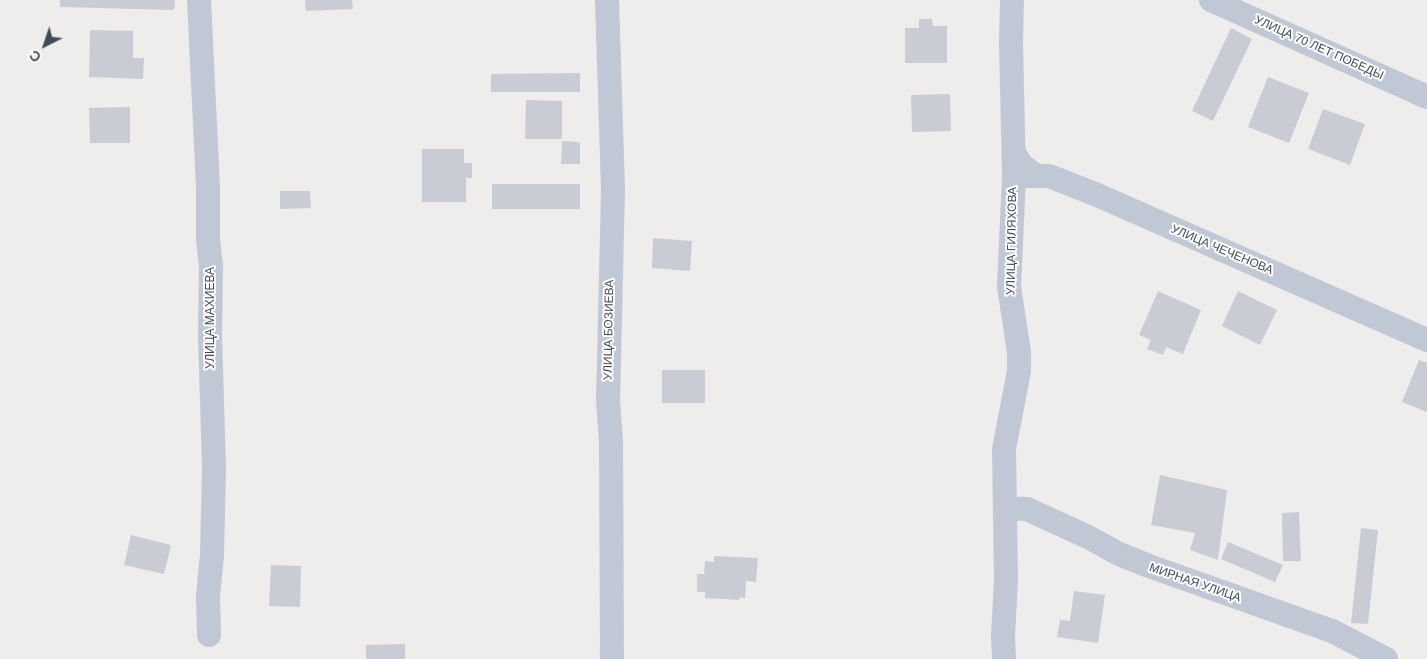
<!DOCTYPE html>
<html>
<head>
<meta charset="utf-8">
<style>
  body { margin:0 }
  #map { position:relative; width:1427px; height:659px; overflow:hidden; background:#efecec; font-family:Helvetica,sans-serif }
  canvas { display:block }
  .north { position:absolute; left:20px; top:20px; width:50px; height:50px; -webkit-text-stroke:4px #fff; paint-order:stroke; rotate:221deg; font-size:14px; font-weight:700; line-height:20px; text-align:center; color:#434a5b }
  .north::after { content:''; display:block; margin:auto; width:18px; height:22px; background:#434a5b; clip-path:polygon(50% 0,100% 100%,50% 72%,0 100%) }
</style>
</head>
<body>
<div id="map">
<canvas width="1427" height="659"></canvas>
<div class="north">С</div>
</div>
<script>
const context = document.querySelector('canvas').getContext('2d');
context.lineJoin = 'round';
function fill(path, color) {
  context.fillStyle = color;
  context.fill(path, 'evenodd');
}
function toPath(rows) {
  const path = new Path2D();
  for (const r of rows) {
    path.moveTo(r[0], r[1]);
    for (let i = 2; i < r.length; i += 2) path.lineTo(r[i], r[i + 1]);
  }
  return path;
}
function stroke(path, color, width, dash) {
  context.strokeStyle = color;
  context.lineWidth = width;
  context.lineCap = dash ? 'butt' : 'round';
  context.setLineDash(dash || []);
  context.stroke(path);
}
function write(font, color, halo, rows, align = 'center') {
  context.font = font + ' Helvetica,sans-serif';
  context.lineWidth = 4;
  context.setLineDash([]);
  context.textBaseline = 'middle';
  context.strokeStyle = halo;
  context.fillStyle = color;
  for (const [text, x, y, turn = 0] of rows) {
    context.save();
    context.translate(x, y);
    context.rotate((+turn || 0) * Math.PI / 180);
    context.textAlign = isNaN(turn) ? turn : align;
    if (halo) context.strokeText(text, 0, 0);
    context.fillText(text, 0, 0);
    context.restore();
  }
}
fill(toPath([
  [60,0,175,0,174,10,60,7],
  [305,0,352,0,353,9,306,11],
  [919,19,932,19,933,26,947,26,947,63,905,63,905,28,919,28],
  [1231,28,1252,39,1213,121,1192,111],
  [90,30,133,31,133,58,144,58,143,79,89,77],
  [580,73,580,92,491,92,491,74],
  [1268,77,1309,93,1289,143,1248,127],
  [950,94,951,131,912,132,911,95],
  [526,100,562,101,562,139,525,139],
  [130,107,130,143,90,143,89,108],
  [1323,109,1365,124,1350,165,1308,149],
  [562,141,580,142,580,164,561,164],
  [422,149,464,149,464,163,472,163,472,178,466,178,466,202,422,202],
  [492,184,580,184,580,209,492,209],
  [280,191,310,191,311,208,280,209],
  [653,238,692,241,690,271,652,268],
  [1158,291,1201,310,1183,354,1166,347,1163,355,1147,349,1151,340,1139,335],
  [1238,291,1277,310,1260,345,1222,326],
  [1419,360,1427,363,1427,412,1402,402],
  [662,370,705,370,705,403,662,403],
  [1160,475,1227,490,1218,560,1190,550,1195,533,1151,525],
  [1299,512,1301,561,1283,561,1282,513],
  [1361,528,1378,530,1368,624,1351,623],
  [131,535,171,545,164,574,124,565],
  [1228,542,1283,565,1275,582,1221,559],
  [714,556,758,558,756,582,746,581,745,598,740,597,739,600,705,598,705,592,697,592,697,574,704,574,705,561,714,562],
  [271,565,301,566,300,607,269,606],
  [1074,591,1105,595,1098,643,1057,637,1060,620,1070,621],
  [405,644,405,659,366,659,366,645]
]), '#caccd5');
stroke(toPath([
  [1018,147,1026,160,1043,173]
]), '#c0c7d5', 11);
stroke(toPath([
  [199,0,208,187,208,239,211,266,210,336,214,468,212,555,208,596,209,635],
  [607,0,613,190,608,401,611,440,612,659],
  [1211,0,1427,97],
  [1014,176,1049,176,1095,194,1427,340],
  [1005,508,1027,509,1088,537,1119,554,1149,566,1332,631,1386,659],
  [1004,659,1003,636,1006,580,1004,449,1019,371,1019,352,1009,287,1014,176,1011,42,1012,0]
]), '#c0c7d5', 24);
write('12px', '#434a5b', '#fff', [
  ["УЛИЦА 70 ЛЕТ ПОБЕДЫ",1319,48,24],
  ["УЛИЦА ГИЛЯХОВА",1012,241,-89],
  ["УЛИЦА ЧЕЧЕНОВА",1222,250,23],
  ["УЛИЦА МАХИЕВА",211,318,-90],
  ["УЛИЦА БОЗИЕВА",609,330,-89],
  ["МИРНАЯ УЛИЦА",1195,583,19]
]);
</script>
</body>
</html>
